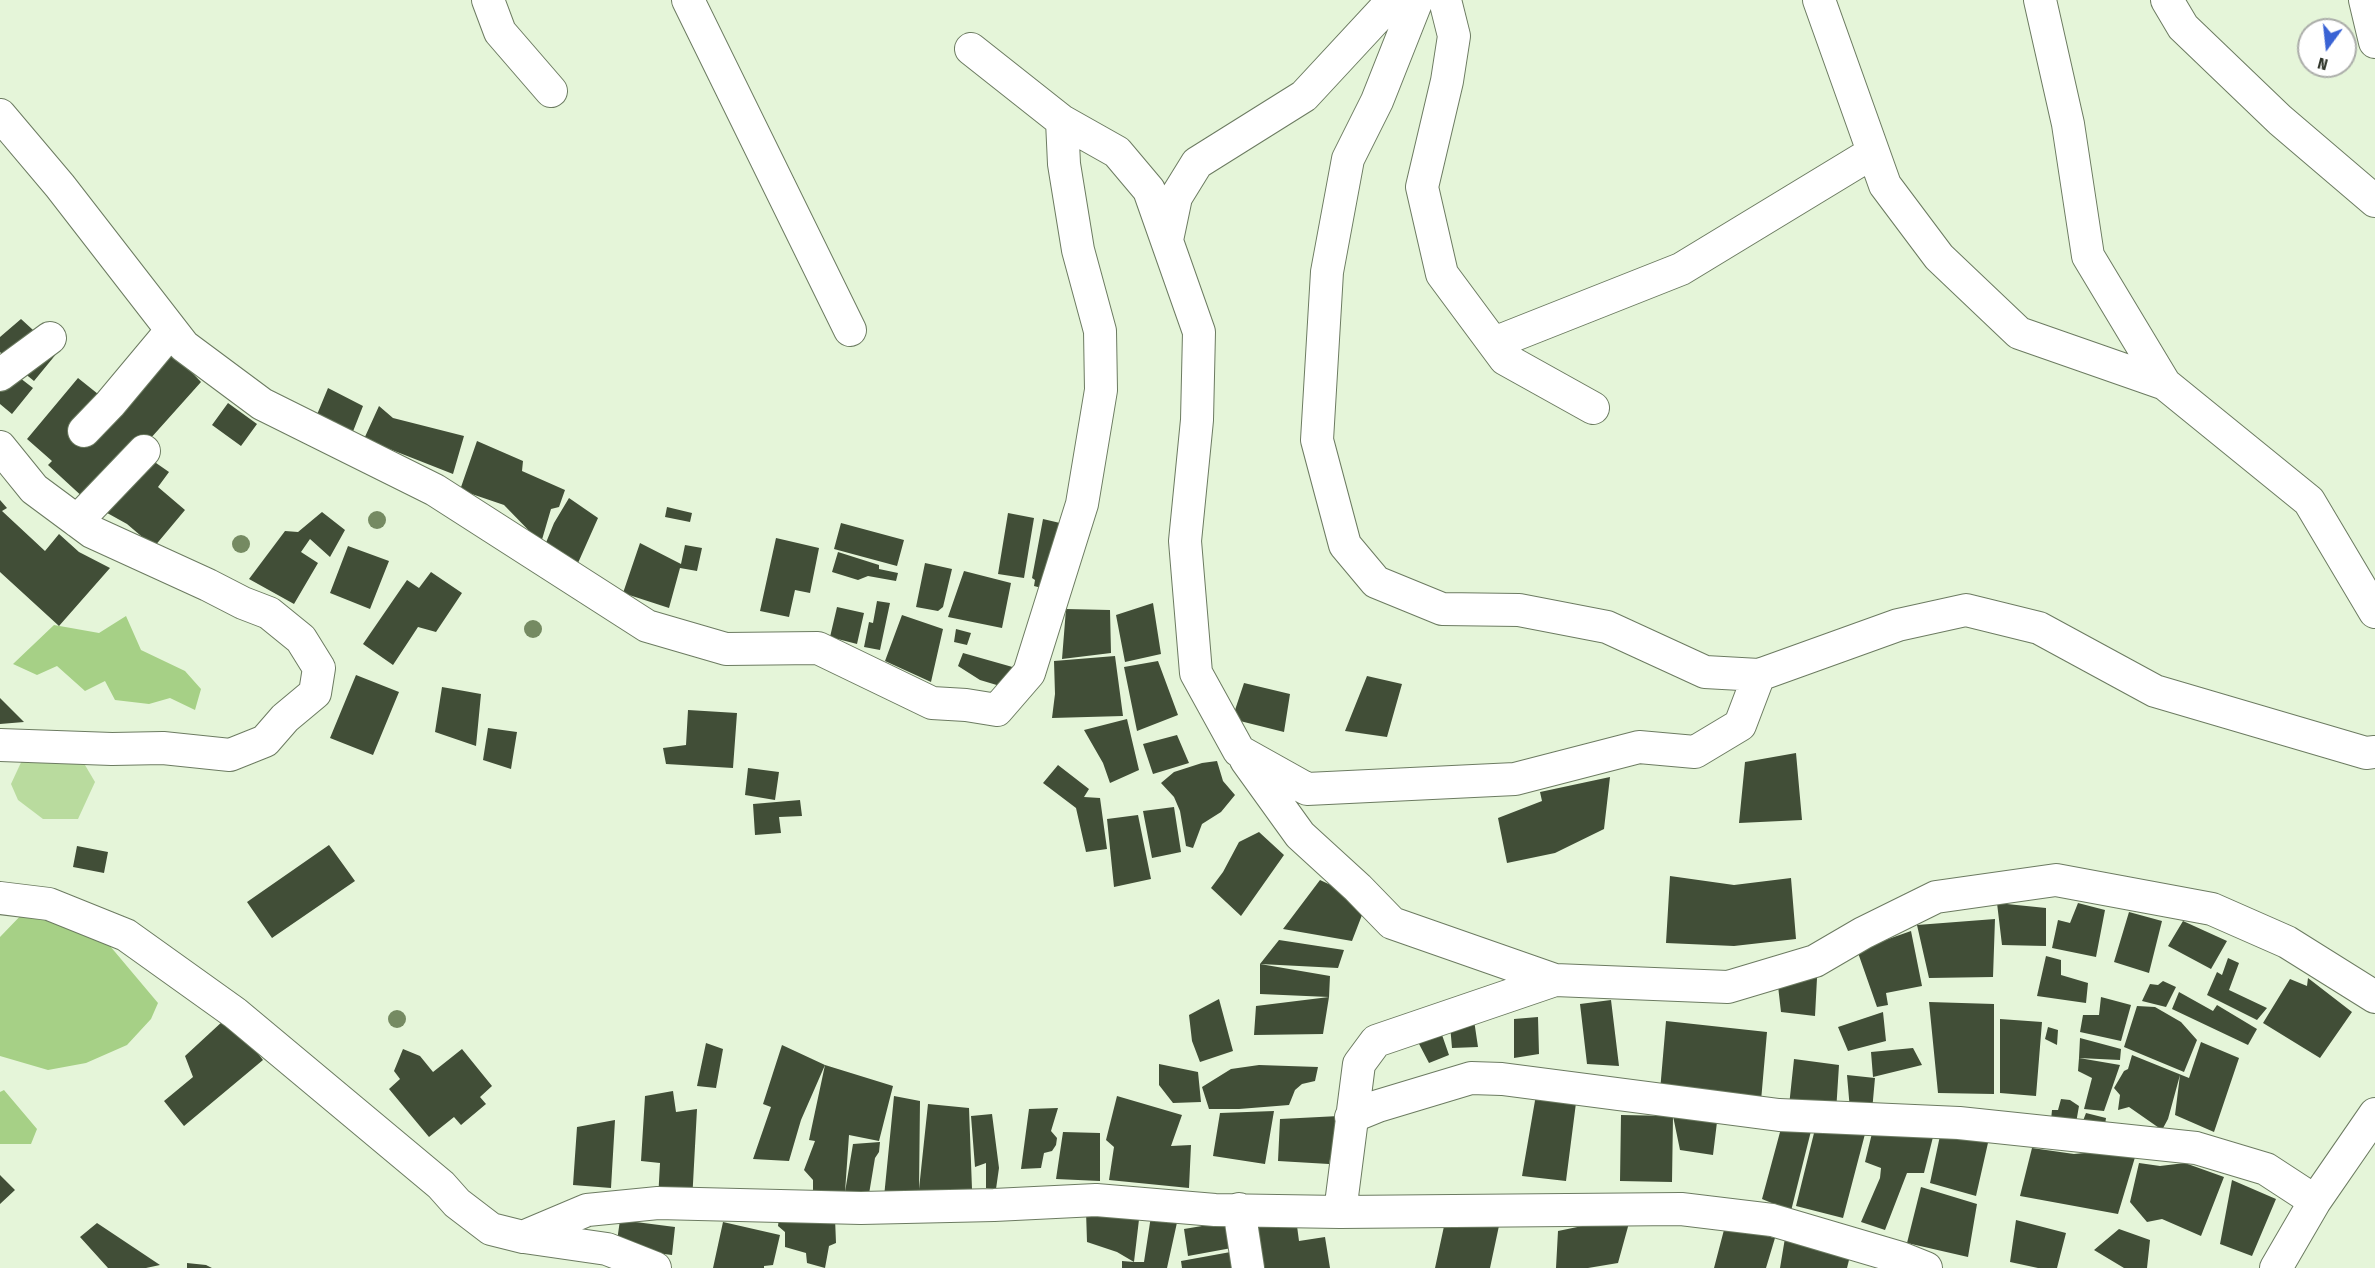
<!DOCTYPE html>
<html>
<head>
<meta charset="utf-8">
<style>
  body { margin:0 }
  #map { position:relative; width:2375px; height:1268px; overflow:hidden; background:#e5f5d9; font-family:"Fira Sans Condensed",sans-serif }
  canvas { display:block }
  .north { position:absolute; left:2297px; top:18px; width:60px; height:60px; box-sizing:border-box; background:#fff; border:2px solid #abada9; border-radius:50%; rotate:195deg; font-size:16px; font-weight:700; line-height:24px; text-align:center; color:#2d3328 }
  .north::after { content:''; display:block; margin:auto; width:21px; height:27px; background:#3a63d4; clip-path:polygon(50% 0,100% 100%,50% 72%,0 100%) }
</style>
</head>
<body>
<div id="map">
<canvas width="2375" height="1268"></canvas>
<div class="north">N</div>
</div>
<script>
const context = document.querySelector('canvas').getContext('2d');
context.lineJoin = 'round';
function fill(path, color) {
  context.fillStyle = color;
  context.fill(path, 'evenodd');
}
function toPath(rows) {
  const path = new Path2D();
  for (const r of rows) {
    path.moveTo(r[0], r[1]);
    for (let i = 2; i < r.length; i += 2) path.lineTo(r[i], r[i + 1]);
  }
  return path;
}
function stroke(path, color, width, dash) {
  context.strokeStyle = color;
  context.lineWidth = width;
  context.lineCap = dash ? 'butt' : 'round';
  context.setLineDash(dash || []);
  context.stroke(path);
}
fill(toPath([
  [24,756,85,765,95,782,78,819,43,819,18,800,11,784]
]), '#b9db9e');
fill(toPath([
  [126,616,141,650,185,671,201,689,195,710,170,698,149,704,115,700,105,681,85,691,57,666,37,675,13,664,54,625,99,633],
  [26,910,94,927,158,1003,151,1019,127,1045,86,1063,48,1070,0,1056,0,937],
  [4,1090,37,1129,31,1144,0,1144,0,1092]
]), '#a6d086');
fill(toPath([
  [21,319,44,340,11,364,0,352,0,337],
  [49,342,57,353,34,381,18,368],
  [164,343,201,382,150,439,86,500,48,465,52,461,27,439,78,378,108,402],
  [11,371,33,388,12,414,0,404,0,381],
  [328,388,363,406,352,434,316,417],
  [228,403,257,424,241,446,212,425],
  [379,406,393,418,464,436,453,474,364,439],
  [477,441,523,461,522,471,565,490,559,507,551,509,541,543,504,505,460,490],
  [146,456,169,472,158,487,185,510,154,547,127,524,100,509],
  [569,498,598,518,574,572,543,550,554,523],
  [0,500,7,508,2,511,45,551,59,534,79,552,110,568,59,626,0,572],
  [667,507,692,513,690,522,665,517],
  [322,512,345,530,330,557,310,539,301,552,318,563,294,604,249,579,285,531,298,532],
  [1008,513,1034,518,1024,578,998,574],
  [1043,519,1060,523,1049,590,1034,586,1035,580,1032,578],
  [841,523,904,540,897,566,834,549],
  [776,538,819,548,810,593,795,590,789,617,760,611],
  [640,543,681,564,685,545,702,548,697,571,680,568,669,608,623,593],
  [348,546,389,561,370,609,330,593],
  [838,552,879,565,879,569,898,573,896,581,868,576,858,580,832,572],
  [925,563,952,569,943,607,938,611,916,607],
  [964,571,1011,583,1002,628,948,617],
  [431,572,462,593,436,632,418,627,393,665,363,644,407,580,419,588],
  [877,601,890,603,880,650,864,647,869,622,873,623],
  [1153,603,1161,654,1125,662,1116,615],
  [837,607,864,613,857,644,830,637],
  [1066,609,1110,610,1111,653,1062,659],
  [902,615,943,629,931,682,885,661],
  [956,629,971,633,967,645,954,642],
  [963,653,1016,668,1010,689,980,680,958,666],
  [1115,656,1123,716,1052,718,1055,694,1054,661],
  [1158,661,1178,715,1137,731,1124,667],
  [356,675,399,692,373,755,330,738],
  [1367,676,1402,684,1387,737,1345,731],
  [1244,683,1290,694,1284,732,1232,719],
  [442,687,481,694,476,746,435,732],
  [0,698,24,722,0,724],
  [688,710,737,713,733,768,666,764,663,748,686,745],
  [1127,719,1139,770,1110,783,1103,763,1084,730],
  [488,728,517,732,511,769,483,760],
  [1177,735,1189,763,1153,774,1143,744],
  [1796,753,1802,820,1739,823,1745,762],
  [1217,761,1223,781,1235,795,1221,812,1202,824,1193,848,1186,846,1180,811,1174,797,1161,783,1174,772,1202,763],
  [1058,765,1089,789,1084,797,1100,798,1107,849,1086,852,1076,808,1043,783],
  [748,768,779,772,775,800,745,795],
  [1610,777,1604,829,1555,853,1507,863,1498,818,1542,801,1540,792],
  [800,800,802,816,779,817,781,833,755,835,753,804],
  [1174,807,1181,852,1152,858,1143,811],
  [1138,815,1151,879,1114,887,1107,819],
  [1259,832,1284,855,1241,916,1211,888,1223,872,1239,842],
  [329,845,355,881,272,938,247,902],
  [77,846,108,852,104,873,73,867],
  [1670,876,1734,885,1791,878,1796,939,1734,946,1666,943],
  [1320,880,1367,902,1352,941,1283,929],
  [1997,903,2046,908,2046,946,2002,945],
  [2078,903,2105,910,2096,957,2052,948,2058,920,2070,923],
  [2129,912,2162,921,2149,973,2114,962],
  [1995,919,1993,977,1929,978,1917,925],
  [2183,921,2227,941,2211,969,2168,946],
  [1911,931,1922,986,1886,993,1888,1005,1877,1007,1857,950],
  [1279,940,1344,950,1338,968,1260,964,1330,976,1329,997,1260,994,1260,964],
  [2046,956,2061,960,2061,975,2088,983,2086,1003,2037,996],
  [2228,958,2239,963,2229,990,2267,1008,2257,1020,2207,995,2217,972,2222,975],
  [1777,977,1817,978,1815,1016,1781,1012],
  [2308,978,2352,1012,2320,1058,2263,1023,2290,979,2307,986],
  [2163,981,2176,987,2166,1007,2142,1001,2150,984,2158,985],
  [2179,992,2213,1011,2217,1005,2257,1029,2248,1045,2172,1009],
  [1329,997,1323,1034,1254,1035,1256,1006],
  [2101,997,2131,1005,2121,1041,2080,1032,2083,1015,2099,1015],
  [1219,999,1233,1051,1200,1062,1192,1041,1189,1015],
  [1611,1000,1619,1066,1587,1064,1580,1004],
  [1929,1002,1994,1004,1994,1094,1938,1093],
  [2137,1006,2155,1007,2181,1022,2197,1040,2184,1072,2124,1047],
  [1883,1012,1886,1041,1848,1051,1838,1027],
  [1538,1017,1539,1054,1514,1058,1514,1019],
  [2000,1019,2042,1022,2036,1096,2000,1093],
  [224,1020,247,1039,263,1060,184,1126,164,1101,193,1077,185,1056],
  [1474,1020,1478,1047,1452,1048,1450,1025],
  [1666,1021,1767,1032,1761,1101,1660,1091],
  [2048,1027,2058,1030,2057,1045,2045,1039],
  [1441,1032,1449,1055,1429,1063,1418,1042],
  [2080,1038,2121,1049,2120,1060,2079,1058],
  [2201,1042,2239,1058,2214,1132,2175,1115,2180,1075,2168,1119,2162,1130,2129,1107,2118,1110,2120,1095,2114,1088,2124,1071,2128,1069,2132,1055,2189,1078],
  [706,1043,723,1049,716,1088,697,1086],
  [782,1045,825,1065,801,1120,789,1161,753,1159,771,1107,763,1104],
  [1913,1048,1922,1065,1873,1077,1871,1052],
  [403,1049,420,1056,433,1072,462,1049,492,1086,480,1097,486,1104,461,1125,454,1117,429,1137,389,1089,400,1079,394,1071],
  [2079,1058,2120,1065,2104,1111,2084,1109,2092,1078,2078,1071],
  [1794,1059,1839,1065,1836,1112,1789,1106],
  [1159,1064,1198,1072,1201,1102,1173,1103,1159,1085],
  [825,1065,893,1086,879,1141,849,1135,845,1192,853,1144,880,1142,879,1152,875,1158,868,1200,813,1204,813,1180,804,1170,815,1141,809,1140],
  [1259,1065,1318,1067,1315,1081,1302,1084,1295,1090,1289,1105,1239,1109,1209,1109,1202,1087,1231,1069],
  [1847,1075,1875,1078,1872,1111,1850,1110],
  [1537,1089,1577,1095,1566,1181,1522,1176],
  [673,1091,676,1112,697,1109,692,1202,658,1200,660,1163,641,1161,645,1096],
  [894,1096,920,1101,919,1189,928,1104,969,1108,972,1189,884,1197],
  [1117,1096,1182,1115,1171,1146,1191,1145,1189,1188,1109,1180,1114,1147,1106,1140],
  [2061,1099,2070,1100,2079,1106,2076,1123,2051,1120,2052,1110,2058,1110],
  [1058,1108,1051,1131,1057,1138,1056,1145,1052,1151,1044,1153,1041,1168,1021,1169,1029,1109],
  [1274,1111,1265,1164,1213,1156,1220,1113],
  [2086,1113,2106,1118,2104,1132,2081,1126],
  [992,1114,999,1168,996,1189,986,1188,986,1163,975,1167,971,1116],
  [1621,1115,1673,1116,1717,1122,1713,1155,1680,1150,1673,1116,1672,1182,1620,1181],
  [1339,1116,1329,1164,1278,1161,1280,1119],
  [615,1120,611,1188,573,1185,577,1127],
  [1783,1121,1812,1127,1791,1211,1762,1199],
  [1816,1125,1865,1134,1843,1218,1796,1206],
  [1874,1125,1934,1133,1924,1173,1907,1173,1885,1230,1861,1222,1880,1178,1881,1168,1865,1162],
  [1941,1131,1990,1134,1976,1196,1930,1183],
  [1063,1132,1100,1133,1100,1181,1056,1179],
  [2032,1148,2074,1154,2095,1152,2136,1154,2118,1214,2020,1196],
  [2139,1163,2160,1166,2185,1163,2224,1177,2201,1236,2162,1219,2147,1222,2130,1202],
  [0,1175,15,1190,0,1204],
  [2232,1180,2276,1199,2252,1256,2220,1244],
  [1921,1187,1977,1204,1968,1257,1907,1243],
  [1086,1211,1140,1211,1134,1262,1144,1262,1151,1216,1178,1218,1167,1268,1122,1268,1122,1261,1134,1262,1117,1252,1087,1242],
  [1295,1211,1299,1241,1325,1237,1330,1268,1254,1268,1244,1219],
  [1446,1217,1500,1221,1490,1268,1435,1268],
  [779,1218,835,1218,836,1243,829,1246,825,1268,807,1263,806,1253,785,1247,785,1232,778,1226],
  [620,1220,675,1227,672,1255,616,1248],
  [2016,1220,2066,1233,2057,1268,2038,1268,2010,1262],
  [1232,1221,1237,1247,1188,1256,1184,1229],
  [723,1222,780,1235,773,1265,764,1266,764,1268,713,1268],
  [97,1223,160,1265,146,1268,108,1268,80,1237],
  [1629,1223,1618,1263,1588,1268,1556,1268,1558,1231,1592,1224],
  [1725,1226,1775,1238,1766,1268,1714,1268],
  [2119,1229,2150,1240,2147,1268,2124,1268,2094,1250],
  [1786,1232,1851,1252,1847,1268,1780,1268],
  [1236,1251,1238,1268,1182,1268,1181,1261],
  [187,1263,206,1265,212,1268,187,1268]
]), '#414e37');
const street = toPath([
  [488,0,500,32,551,91],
  [688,0,850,330],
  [1417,0,1377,101,1348,159,1327,272,1317,440,1345,545,1376,582,1442,609,1519,610,1607,627,1705,672,1759,675,1898,625,1966,610,2039,628,2155,691,2366,753,2375,752],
  [1445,0,1454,36,1447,81,1422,187,1442,274,1505,359,1593,408],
  [1819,0,1885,185,1939,257,2019,333,2165,384,2309,501,2375,612],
  [2040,0,2068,124,2088,256,2165,384],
  [2167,0,2183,27,2280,120,2375,201],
  [2365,0,2375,42],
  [971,49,1062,121,1117,152,1149,190,1199,332,1197,420,1185,541,1196,673,1239,751,1307,789,1515,779,1639,747,1695,752,1740,725,1759,675],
  [0,115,60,186,184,346,262,404,435,490,647,626,726,649,818,648,932,703,966,705,997,710,1029,673,1082,504,1101,390,1100,331,1078,250,1064,164,1062,121],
  [1167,240,1176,197,1197,163,1304,96,1393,0],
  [1494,343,1681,269,1872,153],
  [0,375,50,338],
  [84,431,110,404,171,331],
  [0,447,34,489,92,532,208,585,243,603,269,613,301,639,319,668,315,693,285,718,265,741,230,755,163,748,112,749,0,745],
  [77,521,144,451],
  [1246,760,1300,835,1358,888,1392,923,1555,980],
  [0,898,49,904,126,935,235,1013,441,1185,457,1203,491,1229,523,1237,587,1210,658,1203,861,1208,994,1205,1096,1200,1215,1210,1340,1212,1681,1209,1772,1220,1901,1258,1926,1268],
  [1351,1117,1378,1106,1471,1078,1502,1079,1779,1115,1959,1123,2196,1148,2266,1169,2315,1201],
  [1239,1209,1248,1268],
  [1340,1212,1359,1064,1376,1041,1555,980,1728,987,1815,961,1863,933,1936,897,2056,880,2212,909,2287,942,2375,997],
  [524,1237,607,1249,655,1268],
  [2276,1268,2315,1201,2375,1114]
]);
stroke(street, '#6c7b61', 34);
stroke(street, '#fff', 32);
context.fillStyle = '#758a62';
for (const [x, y] of [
  [377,520],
  [241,544],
  [533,629],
  [397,1019]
]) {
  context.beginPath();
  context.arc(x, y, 9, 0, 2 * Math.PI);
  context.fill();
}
</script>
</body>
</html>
